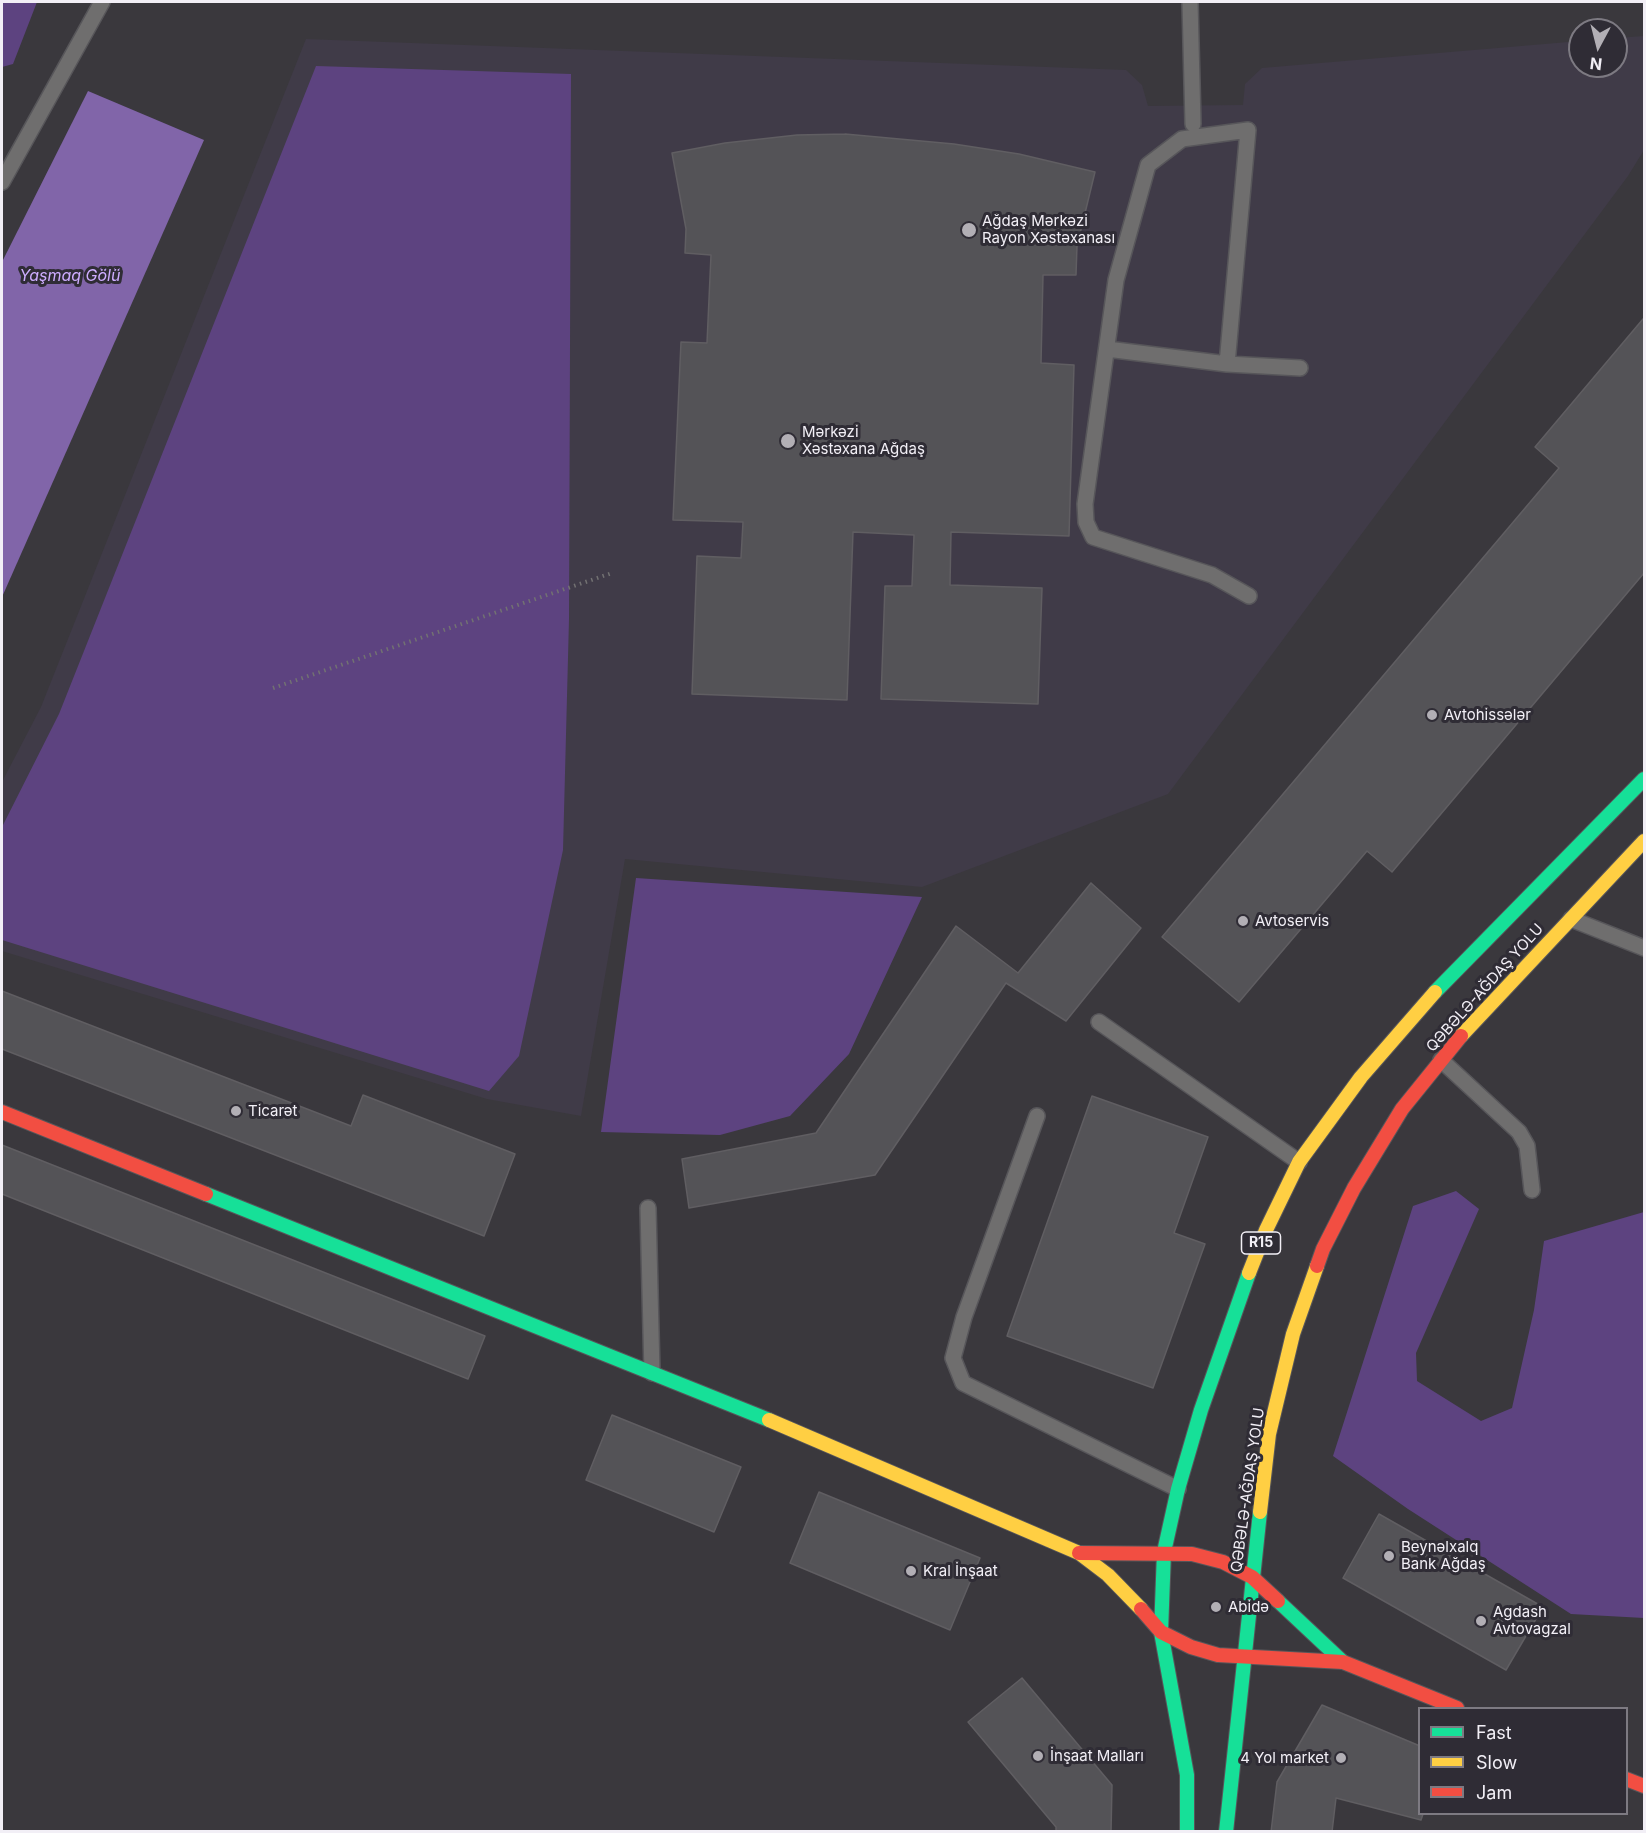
<!DOCTYPE html>
<html>
<head>
<meta charset="utf-8">
<style>
  body { margin:0 }
  #map { position:relative; width:1646px; height:1833px; overflow:hidden; background:#3a383d; font-family:Inter,sans-serif }
  canvas { display:block }
  .frame { position:absolute; inset:0; border:3px solid #f2eff6; pointer-events:none }
  .legend { position:absolute; left:1418px; top:1707px; width:210px; height:108px; box-sizing:border-box; background:#2f2c35; border:2px solid #7d7a82; margin:0; padding:8px 10px; list-style:none; font-size:18px; color:#f2eff6 }
  .legend li { display:flex; align-items:center; gap:12px; height:30px }
  .legend b { width:30px; border:2px solid #7d7a82 }
  .north { position:absolute; left:1568px; top:18px; width:60px; height:60px; box-sizing:border-box; background:#2f2c35; border:2px solid #7d7a82; border-radius:50%; rotate:187deg; font-size:16px; font-weight:700; line-height:24px; text-align:center; color:#f2eff6 }
  .north::after { content:''; display:block; margin:auto; width:21px; height:27px; background:#b2afb5; clip-path:polygon(50% 0,100% 100%,50% 72%,0 100%) }
</style>
</head>
<body>
<div id="map">
<canvas width="1646" height="1833"></canvas>
<div class="frame"></div>
<ul class="legend">
<li><b style="height:8px;background:#16e098"></b>Fast</li>
<li><b style="height:8px;background:#ffcf43"></b>Slow</li>
<li><b style="height:8px;background:#f24e42"></b>Jam</li>
</ul>
<div class="north">N</div>
</div>
<script>
const context = document.querySelector('canvas').getContext('2d');
context.lineJoin = 'round';
function fill(path, color) {
  context.fillStyle = color;
  context.fill(path, 'evenodd');
}
function toPath(rows) {
  const path = new Path2D();
  for (const r of rows) {
    path.moveTo(r[0], r[1]);
    for (let i = 2; i < r.length; i += 2) path.lineTo(r[i], r[i + 1]);
  }
  return path;
}
function stroke(path, color, width, dash) {
  context.strokeStyle = color;
  context.lineWidth = width;
  context.lineCap = dash ? 'butt' : 'round';
  context.setLineDash(dash || []);
  context.stroke(path);
}
function write(font, color, halo, rows, align = 'center') {
  context.font = font + ' Inter,sans-serif';
  context.lineWidth = 6;
  context.setLineDash([]);
  context.textBaseline = 'middle';
  context.strokeStyle = halo;
  context.fillStyle = color;
  for (const [text, x, y, turn = 0] of rows) {
    context.save();
    context.translate(x, y);
    context.rotate((+turn || 0) * Math.PI / 180);
    context.textAlign = isNaN(turn) ? turn : align;
    if (halo) context.strokeText(text, 0, 0);
    context.fillText(text, 0, 0);
    context.restore();
  }
}
fill(toPath([
  [1644,36,1644,150,1628,176,1168,794,922,887,625,859,581,1116,487,1099,2,951,2,782,41,707,306,39,1126,70,1142,85,1148,106,1243,105,1245,84,1262,68,1580,41,1580,66,1616,66,1616,38]
]), '#403b48');
fill(toPath([
  [2,2,37,2,13,64,2,67],
  [316,66,571,74,569,619,563,850,519,1056,489,1091,2,940,2,827,59,714],
  [636,878,922,897,849,1054,790,1116,720,1135,601,1132],
  [1456,1191,1479,1209,1416,1353,1417,1381,1481,1421,1512,1408,1534,1310,1544,1241,1644,1212,1644,1618,1571,1614,1408,1509,1333,1456,1413,1206]
]), '#5d4380');
fill(toPath([
  [88,91,204,140,2,597,2,262]
]), '#8165a9');
const building = toPath([
  [845,134,954,144,1019,154,1095,172,1077,246,1076,275,1043,275,1041,363,1074,365,1069,536,951,532,950,585,1042,588,1038,704,881,699,885,586,912,586,914,535,853,532,847,700,692,694,697,556,741,558,743,522,673,520,681,342,707,343,711,255,685,253,686,229,672,153,725,143,797,135,845,134],
  [1643,319,1644,320,1644,573,1392,872,1367,851,1239,1002,1162,937,1559,468,1535,447,1643,319],
  [1091,883,1141,928,1066,1021,1006,983,875,1175,689,1208,682,1159,816,1133,956,926,1018,973,1091,883],
  [2,991,351,1126,363,1095,515,1154,484,1236,2,1049,2,991],
  [1092,1096,1208,1137,1174,1233,1205,1244,1153,1388,1007,1336,1092,1096],
  [2,1145,485,1336,468,1379,2,1194,2,1145],
  [612,1415,741,1467,714,1532,586,1480,612,1415],
  [819,1492,980,1558,950,1630,790,1563,819,1492],
  [1379,1514,1543,1607,1506,1670,1343,1578,1379,1514],
  [1022,1678,1112,1785,1111,1832,1056,1832,1056,1827,968,1722,1022,1678],
  [1322,1705,1420,1746,1420,1814,1423,1814,1421,1820,1336,1798,1332,1832,1271,1832,1277,1782,1322,1705]
]);
fill(building, '#545357');
stroke(building, '#605e62', 1.5);
const lane = toPath([
  [1190,2,1193,124],
  [2,182,102,2],
  [1107,349,1227,364,1300,368],
  [1227,364,1248,130,1182,139,1148,165,1116,280,1085,504,1086,522,1093,537,1212,575,1249,596],
  [1571,919,1644,948],
  [1099,1022,1299,1162],
  [1441,1060,1519,1132,1527,1146,1532,1190],
  [1037,1116,964,1317,953,1358,963,1383,1178,1489],
  [648,1208,652,1373]
]);
const fast = toPath([
  [1435,992,1644,779],
  [206,1194,769,1420],
  [1278,1601,1343,1662],
  [1187,1832,1187,1775,1161,1632,1164,1552,1178,1489,1201,1410,1249,1273],
  [1226,1832,1260,1512]
]);
const slow = toPath([
  [1461,1036,1644,841],
  [1249,1273,1266,1230,1299,1162,1361,1077,1435,992],
  [769,1420,1079,1553,1108,1575,1141,1609],
  [1260,1512,1269,1434,1293,1334,1317,1266]
]);
const jam = toPath([
  [2,1112,206,1194],
  [1317,1266,1323,1249,1354,1188,1402,1109,1461,1036],
  [1079,1553,1192,1554,1223,1562,1252,1577,1278,1601],
  [1141,1609,1161,1632,1191,1647,1218,1655,1343,1662,1457,1708],
  [1626,1779,1644,1786]
]);
stroke(lane, '#57565a', 18);
stroke(fast, '#57565a', 16);
stroke(slow, '#57565a', 16);
stroke(jam, '#57565a', 16);
stroke(toPath([
  [273,688,612,573]
]), '#727172', 4, [1.5, 4.5]);
stroke(lane, '#6f6e6e', 15);
stroke(fast, '#16e098', 14);
stroke(slow, '#ffcf43', 14);
stroke(jam, '#f24e42', 14);
for (const [x, y, r, color] of [
  [969,230,8,"#b2afb5"],
  [788,441,8,"#b2afb5"],
  [1432,715,6,"#b2afb5"],
  [1243,921,6,"#b2afb5"],
  [236,1111,6,"#b2afb5"],
  [1389,1556,6,"#b2afb5"],
  [911,1571,6,"#b2afb5"],
  [1216,1607,6,"#b2afb5"],
  [1481,1621,6,"#b2afb5"],
  [1038,1756,6,"#b2afb5"],
  [1341,1758,6,"#b2afb5"]
]) {
  const dot = new Path2D();
  dot.arc(x, y, r, 0, 2 * Math.PI);
  context.fillStyle = color;
  context.fill(dot);
  stroke(dot, '#2f2c35', 2);
}
for (const [x, y, w] of [
  [1261,1243,39]
]) {
  const box = new Path2D();
  box.roundRect(x - w / 2, y - 11, w, 22, 4.5);
  context.fillStyle = '#2f2c35';
  context.fill(box);
  stroke(box, '#f2eff6', 1.5);
}
write('bold 14px', '#f2eff6', null, [
  ["R15",1261,1243]
]);
write('15px', '#f2eff6', '#2f2c35', [
  ["Ağdaş Mərkəzi",982,221],
  ["Rayon Xəstəxanası",982,238],
  ["Mərkəzi",802,432],
  ["Xəstəxana Ağdaş",802,449],
  ["Avtohissələr",1444,715],
  ["Avtoservis",1255,921],
  ["Ticarət",248,1111],
  ["Beynəlxalq",1401,1547],
  ["Bank Ağdaş",1401,1564],
  ["Kral İnşaat",923,1571],
  ["Abidə",1228,1607],
  ["Agdash",1493,1612],
  ["Avtovagzal",1493,1629],
  ["İnşaat Malları",1050,1756],
  ["4 Yol market",1329,1758,"right"]
], 'left');
write('15px', '#f2eff6', '#2f2c35', [
  ["QƏBƏLƏ-AĞDAŞ YOLU",1485,988,-48],
  ["QƏBƏLƏ-AĞDAŞ YOLU",1248,1490,-82]
]);
write('italic 16px', '#ceadff', '#2f2c35', [
  ["Yaşmaq Gölü",70,276]
]);
</script>
</body>
</html>
